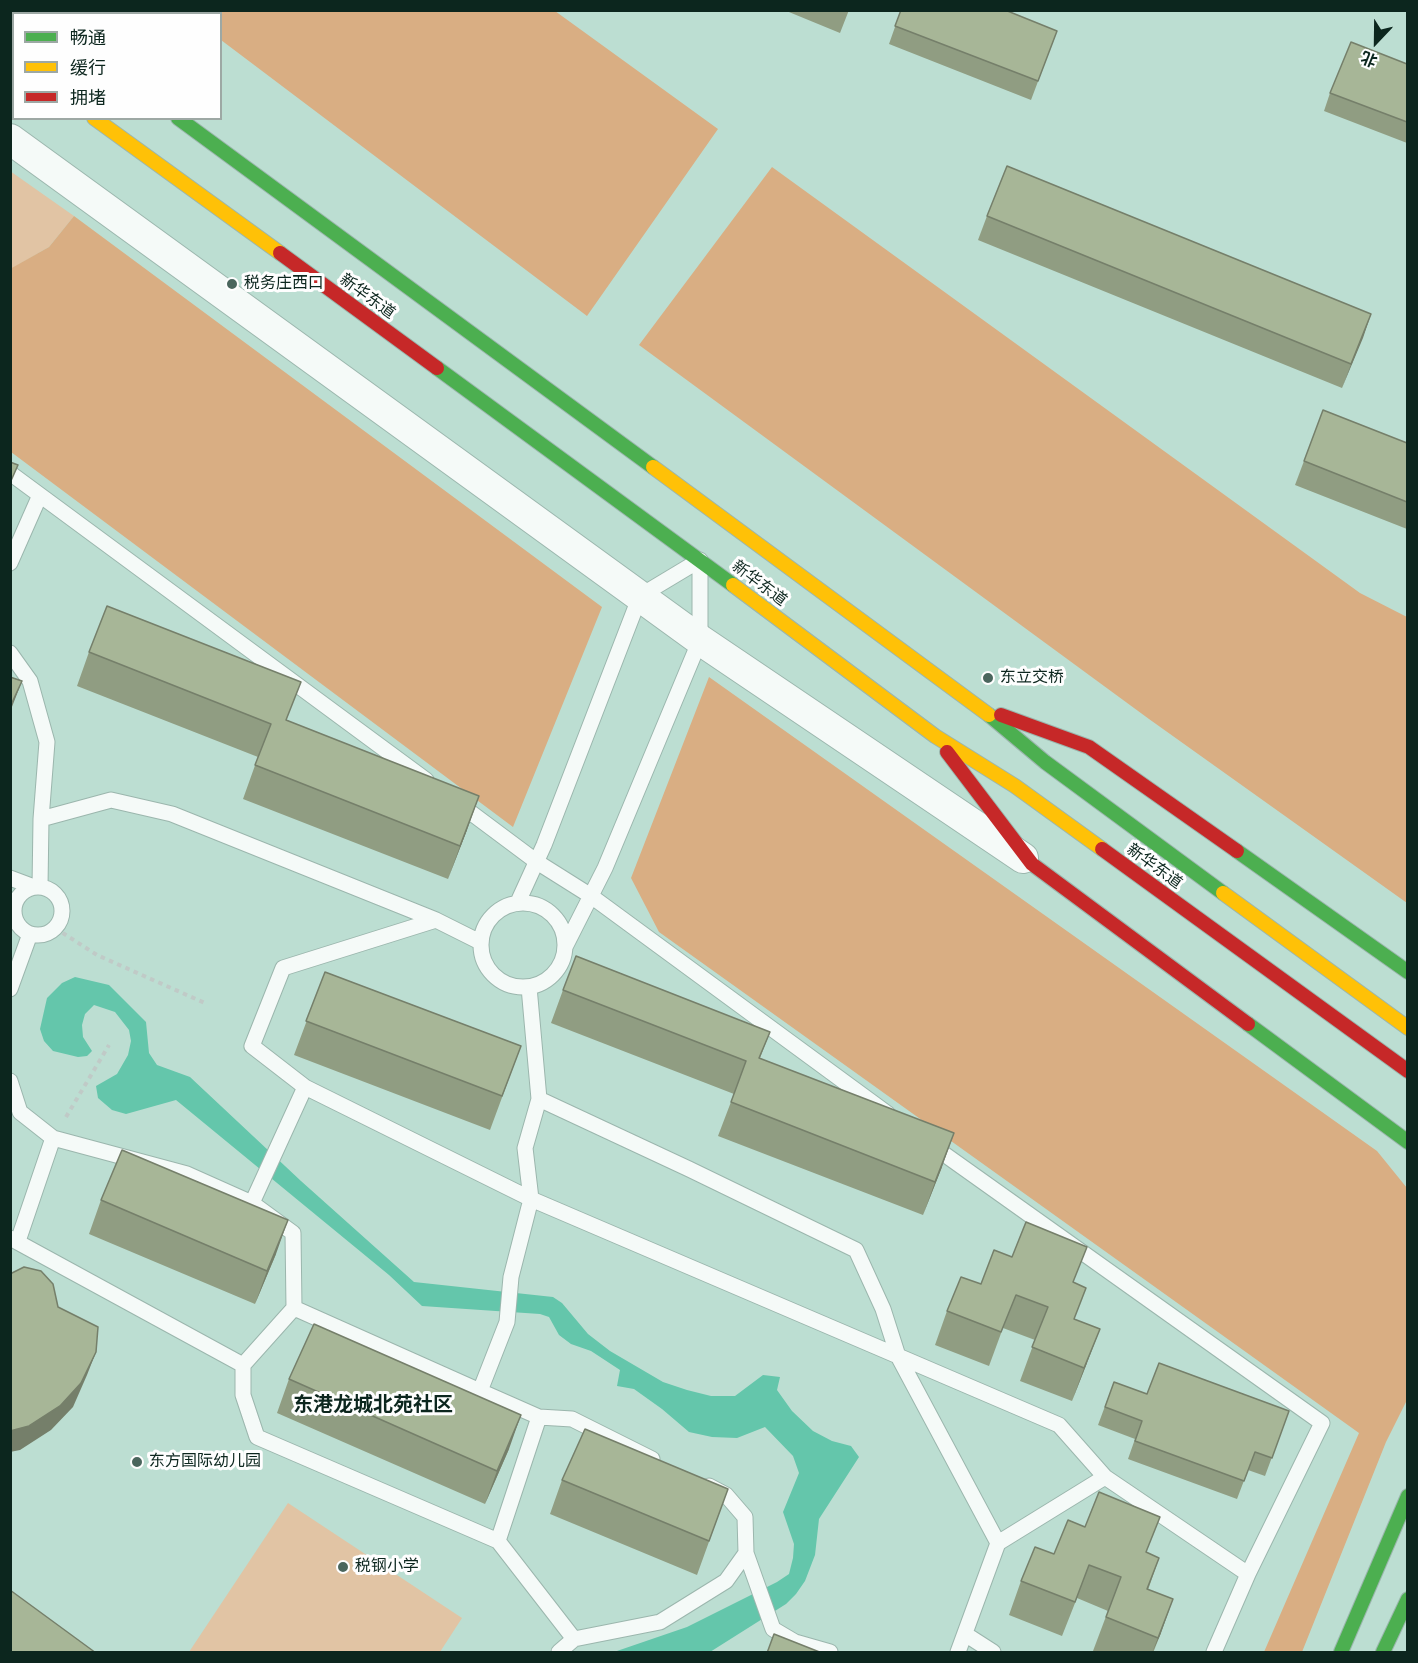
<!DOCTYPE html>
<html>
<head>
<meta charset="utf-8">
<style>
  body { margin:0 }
  #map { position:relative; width:1418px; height:1663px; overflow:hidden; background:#bcded2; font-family:Poppins,"Noto Sans SC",sans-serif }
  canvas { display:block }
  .frame { position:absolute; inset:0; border:12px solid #0c261e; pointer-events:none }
  .legend { position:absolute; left:12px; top:12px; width:210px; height:108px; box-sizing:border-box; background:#fefefe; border:2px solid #9da8a4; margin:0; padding:8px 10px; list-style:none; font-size:18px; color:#0c261e }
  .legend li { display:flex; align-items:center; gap:12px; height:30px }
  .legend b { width:30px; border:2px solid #9da8a4 }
  .north { position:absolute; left:1346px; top:12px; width:60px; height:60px; -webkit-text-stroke:4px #fefefe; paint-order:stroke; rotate:202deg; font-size:16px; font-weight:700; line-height:24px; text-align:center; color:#0c261e }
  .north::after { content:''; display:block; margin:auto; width:21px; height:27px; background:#0c261e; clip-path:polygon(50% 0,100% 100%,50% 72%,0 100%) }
</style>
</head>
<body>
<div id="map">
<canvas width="1418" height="1663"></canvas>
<div class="frame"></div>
<ul class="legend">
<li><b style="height:8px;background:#4caf50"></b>畅通</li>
<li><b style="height:8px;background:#ffc107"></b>缓行</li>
<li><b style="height:8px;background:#c62828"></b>拥堵</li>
</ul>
<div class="north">北</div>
</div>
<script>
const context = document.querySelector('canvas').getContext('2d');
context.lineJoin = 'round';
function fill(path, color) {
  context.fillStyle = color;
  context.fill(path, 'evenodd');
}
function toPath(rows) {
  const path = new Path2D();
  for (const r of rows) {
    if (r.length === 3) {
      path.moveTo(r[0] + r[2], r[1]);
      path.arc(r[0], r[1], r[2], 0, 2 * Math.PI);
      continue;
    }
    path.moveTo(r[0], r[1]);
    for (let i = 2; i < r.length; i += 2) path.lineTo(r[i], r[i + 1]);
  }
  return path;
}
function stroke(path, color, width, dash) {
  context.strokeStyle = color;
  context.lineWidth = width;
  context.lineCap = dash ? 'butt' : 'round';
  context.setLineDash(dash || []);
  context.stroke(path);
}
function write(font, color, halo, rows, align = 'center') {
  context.font = font + ' Poppins,"Noto Sans SC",sans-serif';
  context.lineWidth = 6;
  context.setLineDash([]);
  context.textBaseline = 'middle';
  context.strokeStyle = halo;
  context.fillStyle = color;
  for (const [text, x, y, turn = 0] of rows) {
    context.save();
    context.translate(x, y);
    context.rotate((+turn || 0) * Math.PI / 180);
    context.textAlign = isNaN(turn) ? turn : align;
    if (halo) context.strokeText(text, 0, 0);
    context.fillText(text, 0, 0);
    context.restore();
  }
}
fill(toPath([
  [10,171,74,216,49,247,11,269],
  [288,1503,462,1618,440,1652,189,1652]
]), '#e1c4a4');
fill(toPath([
  [182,11,555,11,718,129,587,316,221,40,220,14,186,13],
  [772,167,1360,593,1407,617,1407,903,1149,719,639,345],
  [74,216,602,607,513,827,11,452,10,269,49,247],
  [709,677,1377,1151,1407,1188,1407,1400,1386,1442,1302,1652,1264,1652,1359,1433,659,932,631,878]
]), '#d9ae83');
fill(toPath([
  [75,977,109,985,146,1022,149,1053,157,1065,190,1077,301,1181,414,1282,553,1297,562,1303,588,1334,610,1351,663,1382,687,1390,711,1396,735,1396,763,1375,780,1377,777,1390,792,1411,813,1431,832,1441,851,1446,859,1457,819,1519,815,1555,805,1581,796,1594,786,1604,710,1652,614,1652,687,1627,777,1582,789,1574,793,1558,794,1544,783,1512,799,1473,793,1456,765,1427,737,1438,712,1437,689,1432,662,1409,634,1389,617,1386,620,1370,591,1351,571,1344,559,1335,549,1317,540,1314,422,1306,389,1275,176,1100,126,1114,112,1110,98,1098,96,1086,117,1074,128,1055,131,1041,129,1030,115,1012,94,1005,85,1014,82,1025,83,1037,92,1051,87,1056,78,1057,53,1051,44,1041,40,1029,47,998,62,983]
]), '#64c6ab');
const lane = toPath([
  [10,473,426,780],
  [10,563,40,495],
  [10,653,30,681,47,742,41,819,111,800,172,814,436,920,480,942],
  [458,803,537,862,591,896,888,1114],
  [10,878,34,887],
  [40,887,41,819],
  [38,911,24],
  [518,902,544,845,640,596,700,560,700,640,605,868,565,947],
  [523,945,42],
  [436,920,283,968,252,1046,305,1087,531,1199,898,1356,998,1543],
  [529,987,539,1099,525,1148,531,1199,511,1277,507,1322,480,1391,539,1417,572,1419,652,1459],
  [10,989,30,934],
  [10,1081,20,1112,53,1138,187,1174,252,1203,293,1233,294,1308,243,1365,243,1395,257,1437,498,1541,574,1639,559,1652],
  [539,1099,689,1169,856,1250,883,1309,898,1356,1059,1425,1105,1477,1248,1574],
  [930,1144,1322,1423,1248,1574,1214,1652],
  [252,1203,305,1087],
  [10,1238,243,1365],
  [18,1241,53,1138],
  [294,1308,480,1391],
  [709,1486,726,1495,745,1517,746,1553,773,1629,795,1642,830,1652],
  [498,1541,539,1417],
  [965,1634,993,1652],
  [574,1639,660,1622,726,1581,746,1553],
  [958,1652,998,1543,1105,1477]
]);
const street = toPath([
  [10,139,700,640,1023,858]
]);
const fast = toPath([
  [178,118,653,467],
  [437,368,733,585],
  [989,715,1045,762,1223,893],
  [1237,851,1408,972],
  [1248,1024,1408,1142],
  [1341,1652,1408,1496],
  [1383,1652,1408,1599]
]);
const slow = toPath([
  [10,13,12,10],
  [10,58,14,60],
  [94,118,280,253],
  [653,467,989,715],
  [733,585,935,736,1015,786,1102,849],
  [1223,893,1408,1028]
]);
const jam = toPath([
  [31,10,35,14],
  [280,253,437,368],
  [1001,715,1089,747,1237,851],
  [947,752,1032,864,1248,1024],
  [1102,849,1408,1071]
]);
stroke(lane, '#9bb6ad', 17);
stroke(street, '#9bb6ad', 32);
stroke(fast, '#9bb6ad', 16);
stroke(slow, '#9bb6ad', 16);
stroke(jam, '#9bb6ad', 16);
stroke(toPath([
  [55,928,97,955,207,1004],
  [66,1117,109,1045]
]), '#c0cac7', 4, [4.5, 4.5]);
stroke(lane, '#f5faf8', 15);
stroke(street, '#f5faf8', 30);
stroke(fast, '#4caf50', 14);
stroke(slow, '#ffc107', 14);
stroke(jam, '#c62828', 14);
fill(toPath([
  [784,10,849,10,840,33],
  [901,10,1057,31,1031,100,889,44],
  [1407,64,1407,143,1324,111,1330,93],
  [987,216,1371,314,1342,388,978,240],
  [1407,443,1407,529,1295,485,1304,461],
  [89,652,287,720,467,830,448,879,243,799,258,757,77,686],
  [325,972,521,1046,490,1130,294,1055],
  [563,990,770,1032,760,1058,942,1167,923,1215,718,1136,734,1094,551,1023],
  [101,1200,276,1254,255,1304,89,1234],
  [1074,1283,1074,1320,1087,1363,1072,1401,1020,1381,1035,1340,1003,1328,989,1366,935,1345,947,1311,981,1284],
  [289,1379,509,1449,485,1504,277,1413],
  [1114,1382,1147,1394,1289,1411,1265,1476,1248,1470,1237,1499,1128,1459,1135,1439,1098,1425],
  [562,1480,728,1489,697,1575,550,1514],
  [1147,1553,1159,1558,1148,1590,1161,1633,1153,1653,1098,1653,1093,1651,1108,1611,1077,1598,1062,1636,1009,1615,1021,1581,1054,1554]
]), '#909d82');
fill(toPath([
  [1371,314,1363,338,1342,388,1351,364],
  [22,681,10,712,10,707],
  [479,796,467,830,448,879,460,846],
  [954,1133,942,1167,923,1215,935,1182],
  [288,1220,276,1254,255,1304,267,1271],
  [1100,1329,1087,1363,1072,1401,1084,1368],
  [96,1352,87,1375,73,1407,51,1430,20,1450,10,1452,10,1431],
  [521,1415,509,1449,485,1504,497,1471],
  [1173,1599,1161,1633,1152,1653]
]), '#757f6a');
const building = toPath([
  [901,10,1005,10,1057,31,1038,81,895,26,901,10],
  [1351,42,1407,64,1407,122,1330,93,1351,42],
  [1007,166,1371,314,1351,364,987,216,1007,166],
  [1323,410,1407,443,1407,502,1304,461,1323,410],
  [10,462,18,465,10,483,10,462],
  [107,606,301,682,286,720,479,796,460,846,255,765,271,724,89,652,107,606],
  [10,677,22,681,10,707,10,677],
  [576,956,770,1032,759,1058,954,1133,935,1182,731,1102,746,1061,563,990,576,956],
  [325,972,521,1046,502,1096,306,1021,325,972],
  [122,1150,288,1220,267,1271,101,1200,122,1150],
  [1026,1222,1087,1247,1073,1282,1086,1288,1074,1319,1100,1329,1084,1368,1032,1347,1048,1307,1016,1295,1001,1332,947,1311,961,1277,981,1284,994,1250,1012,1257,1026,1222],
  [24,1267,41,1271,53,1284,58,1307,98,1327,96,1352,81,1383,60,1406,29,1426,10,1431,10,1274,24,1267],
  [314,1324,521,1415,497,1471,289,1379,314,1324],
  [1159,1363,1289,1411,1272,1458,1255,1452,1244,1481,1135,1441,1142,1421,1105,1407,1114,1382,1147,1394,1159,1363],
  [585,1429,728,1489,709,1541,562,1480,585,1429],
  [1099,1492,1160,1517,1146,1552,1159,1558,1147,1589,1173,1599,1158,1638,1106,1617,1121,1577,1089,1565,1075,1602,1021,1581,1035,1547,1054,1554,1068,1520,1085,1527,1099,1492],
  [10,1590,96,1653,10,1653,10,1590],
  [774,1634,822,1653,767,1653,774,1634]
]);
fill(building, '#a7b697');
stroke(building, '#757f6a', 1.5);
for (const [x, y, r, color] of [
  [232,284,6,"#4a665d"],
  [988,678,6,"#4a665d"],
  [137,1462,6,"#4a665d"],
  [343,1567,6,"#4a665d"]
]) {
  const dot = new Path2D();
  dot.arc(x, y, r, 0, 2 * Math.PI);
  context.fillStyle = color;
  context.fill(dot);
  stroke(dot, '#fefefe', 2);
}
write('16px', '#0c261e', '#fefefe', [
  ["税务庄西口",244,284],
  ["东立交桥",1000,678],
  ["东方国际幼儿园",149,1462],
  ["税钢小学",355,1567]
], 'left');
write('16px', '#0c261e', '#fefefe', [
  ["新华东道",367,297,36],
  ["新华东道",759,584,37],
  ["新华东道",1154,867,36]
]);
write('bold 20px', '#0c261e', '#fefefe', [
  ["东港龙城北苑社区",373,1406]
]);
</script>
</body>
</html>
